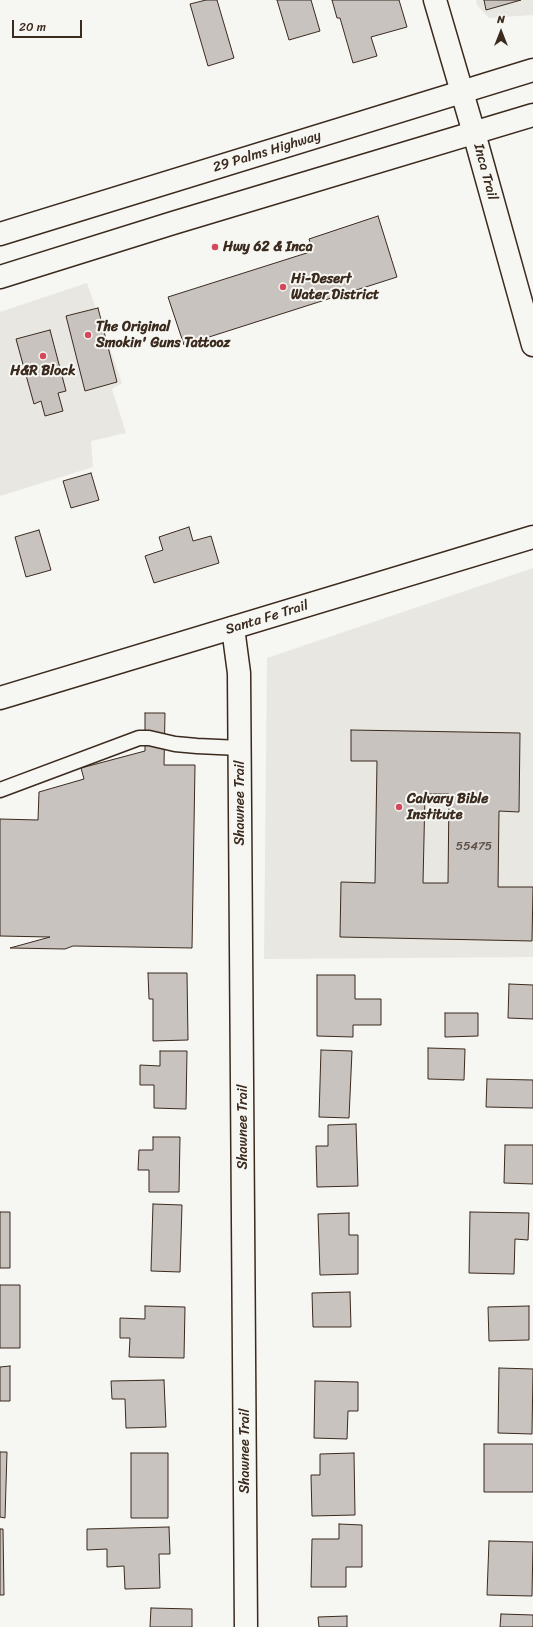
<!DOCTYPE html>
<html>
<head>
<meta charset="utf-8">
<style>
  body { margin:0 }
  #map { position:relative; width:533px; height:1627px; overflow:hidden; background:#f6f6f2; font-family:Sriracha,sans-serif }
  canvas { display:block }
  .north { position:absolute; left:481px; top:12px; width:40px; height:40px; -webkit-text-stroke:3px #f6f6f2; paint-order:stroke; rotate:0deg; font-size:11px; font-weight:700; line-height:16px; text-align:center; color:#3b2a1e }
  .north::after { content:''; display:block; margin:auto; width:14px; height:18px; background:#3b2a1e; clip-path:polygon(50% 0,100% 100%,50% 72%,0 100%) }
  .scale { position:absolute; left:12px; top:20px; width:70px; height:18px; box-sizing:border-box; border:2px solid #3b2a1e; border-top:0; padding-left:5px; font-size:12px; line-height:14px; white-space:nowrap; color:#3b2a1e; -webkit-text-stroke:3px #f6f6f2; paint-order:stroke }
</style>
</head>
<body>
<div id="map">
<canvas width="533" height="1627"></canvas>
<div class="north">N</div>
<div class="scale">20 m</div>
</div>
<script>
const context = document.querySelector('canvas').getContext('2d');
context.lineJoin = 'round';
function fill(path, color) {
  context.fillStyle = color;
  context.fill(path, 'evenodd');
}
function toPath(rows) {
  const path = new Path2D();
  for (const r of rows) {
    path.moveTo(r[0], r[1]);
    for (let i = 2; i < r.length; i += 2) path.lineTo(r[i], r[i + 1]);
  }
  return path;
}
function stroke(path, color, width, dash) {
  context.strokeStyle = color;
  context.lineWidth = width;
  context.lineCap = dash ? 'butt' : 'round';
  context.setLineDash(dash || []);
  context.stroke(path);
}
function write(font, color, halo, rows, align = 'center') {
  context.font = font + ' Sriracha,sans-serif';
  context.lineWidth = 4;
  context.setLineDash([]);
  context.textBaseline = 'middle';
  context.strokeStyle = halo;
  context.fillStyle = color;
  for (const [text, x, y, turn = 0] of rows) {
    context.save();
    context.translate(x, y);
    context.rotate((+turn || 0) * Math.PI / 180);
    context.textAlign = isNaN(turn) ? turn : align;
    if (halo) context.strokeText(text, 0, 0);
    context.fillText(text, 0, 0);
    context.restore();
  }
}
fill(toPath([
  [476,0,533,0,533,15,489,18,477,5],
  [87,283,122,383,112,389,126,433,91,441,93,467,0,496,0,312],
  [533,568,533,957,264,959,267,658]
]), '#e8e7e2');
const building = toPath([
  [206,0,217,0,234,58,208,66,190,4,206,0],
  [277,0,311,0,320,31,289,40,277,0],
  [332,0,399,0,407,27,371,37,377,56,353,63,340,18,337,18,332,0],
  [484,0,521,0,486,10,484,0],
  [378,216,397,277,184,345,168,297,313,251,309,239,378,216],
  [98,308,117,382,85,391,66,316,98,308],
  [50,330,66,391,58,393,63,411,45,416,41,401,34,404,16,339,50,330],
  [91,473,99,500,71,508,63,481,91,473],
  [189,527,193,541,211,536,219,563,154,583,145,556,163,550,159,537,189,527],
  [39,530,51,570,26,577,15,537,39,530],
  [145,713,165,713,164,765,195,765,192,948,73,946,65,949,10,948,50,937,0,936,0,819,38,820,39,792,84,779,81,768,145,751,145,713],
  [351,730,520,733,519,812,499,811,498,887,533,887,532,941,340,937,341,882,375,883,377,761,351,761,351,730],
  [425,794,449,794,448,883,423,883,425,794],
  [148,973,187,973,188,1040,153,1041,153,999,149,999,148,973],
  [317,975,355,975,355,999,381,999,381,1025,353,1025,353,1037,317,1036,317,975],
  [509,984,533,985,533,1019,508,1018,509,984],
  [445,1013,478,1013,478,1036,445,1037,445,1013],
  [428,1048,465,1049,464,1080,428,1079,428,1048],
  [321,1050,352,1051,349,1118,319,1117,321,1050],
  [160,1051,187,1051,186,1109,154,1108,154,1085,140,1085,140,1065,160,1066,160,1051],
  [487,1079,533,1080,533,1108,486,1107,487,1079],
  [356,1124,358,1186,317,1187,316,1146,328,1146,328,1125,356,1124],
  [153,1137,180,1137,179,1192,149,1192,149,1170,138,1170,139,1150,153,1150,153,1137],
  [505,1145,533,1145,533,1184,504,1183,505,1145],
  [153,1204,182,1205,180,1272,151,1271,153,1204],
  [0,1212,10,1212,10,1268,0,1268,0,1212],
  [470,1212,529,1213,528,1240,515,1239,514,1274,469,1273,470,1212],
  [349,1213,349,1235,358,1235,358,1274,320,1275,318,1214,349,1213],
  [0,1285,20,1285,20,1348,0,1348,0,1285],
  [350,1292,351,1327,313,1327,312,1293,350,1292],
  [145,1306,185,1307,184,1358,129,1357,130,1338,120,1338,120,1318,145,1319,145,1306],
  [529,1306,529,1340,489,1341,488,1307,529,1306],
  [10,1366,10,1401,0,1401,0,1367,10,1366],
  [499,1368,533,1369,532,1434,498,1433,499,1368],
  [164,1380,166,1427,126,1428,125,1399,112,1399,111,1381,164,1380],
  [315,1381,358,1382,358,1411,348,1411,347,1439,314,1438,315,1381],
  [484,1444,533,1444,533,1492,484,1492,484,1444],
  [0,1452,7,1452,5,1518,0,1517,0,1452],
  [131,1453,168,1453,168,1518,131,1518,131,1453],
  [354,1453,355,1515,312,1516,311,1475,320,1475,320,1454,354,1453],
  [339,1524,362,1525,362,1567,346,1567,346,1587,311,1587,312,1539,339,1539,339,1524],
  [169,1527,170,1554,159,1554,160,1588,125,1589,124,1566,107,1567,107,1549,87,1550,87,1529,169,1527],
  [0,1529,3,1529,4,1595,0,1595,0,1529],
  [489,1541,533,1542,532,1596,487,1595,489,1541],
  [151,1608,192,1609,192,1627,150,1627,151,1608],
  [501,1614,533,1615,533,1627,500,1627,501,1614],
  [347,1616,347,1627,319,1627,318,1617,347,1616]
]);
fill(building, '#c8c3be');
stroke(building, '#3b2a1e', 1);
const lane = toPath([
  [0,790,139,738,149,738,175,744,197,746,240,748]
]);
const street = toPath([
  [435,0,474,133,533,345],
  [233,628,239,673,246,1627]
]);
const secondary = toPath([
  [0,698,533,537]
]);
const primary = toPath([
  [0,234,533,70],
  [0,277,173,223,533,115]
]);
stroke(lane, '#3b2a1e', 17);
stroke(street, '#3b2a1e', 25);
stroke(secondary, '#3b2a1e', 25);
stroke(primary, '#3b2a1e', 25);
stroke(lane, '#f6f6f2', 14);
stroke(street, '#f6f6f2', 22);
stroke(secondary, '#f6f6f2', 22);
stroke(primary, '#f6f6f2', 22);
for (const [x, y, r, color] of [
  [215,247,4,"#d1495b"],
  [283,287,4,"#d1495b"],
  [88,335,4,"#d1495b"],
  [43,356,4,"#d1495b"],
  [399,807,4,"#d1495b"]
]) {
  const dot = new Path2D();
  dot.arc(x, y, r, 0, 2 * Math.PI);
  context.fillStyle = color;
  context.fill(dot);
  stroke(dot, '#f6f6f2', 1.5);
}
write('12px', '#5e5046', null, [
  ["55475",474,847]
]);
write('14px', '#3b2a1e', '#f6f6f2', [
  ["29 Palms Highway",267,152,-17],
  ["Inca Trail",485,172,75],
  ["Santa Fe Trail",267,618,-17],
  ["Shawnee Trail",240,803,-90],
  ["Shawnee Trail",243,1127,-90],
  ["Shawnee Trail",245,1451,-90]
]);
write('bold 14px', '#3b2a1e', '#f6f6f2', [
  ["Hwy 62 & Inca",223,247],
  ["Hi-Desert",291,279],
  ["Water District",291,295],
  ["The Original",96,327],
  ["Smokin' Guns Tattooz",96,343],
  ["H&R Block",43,371,"center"],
  ["Calvary Bible",407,799],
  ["Institute",407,815]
], 'left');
</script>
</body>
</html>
